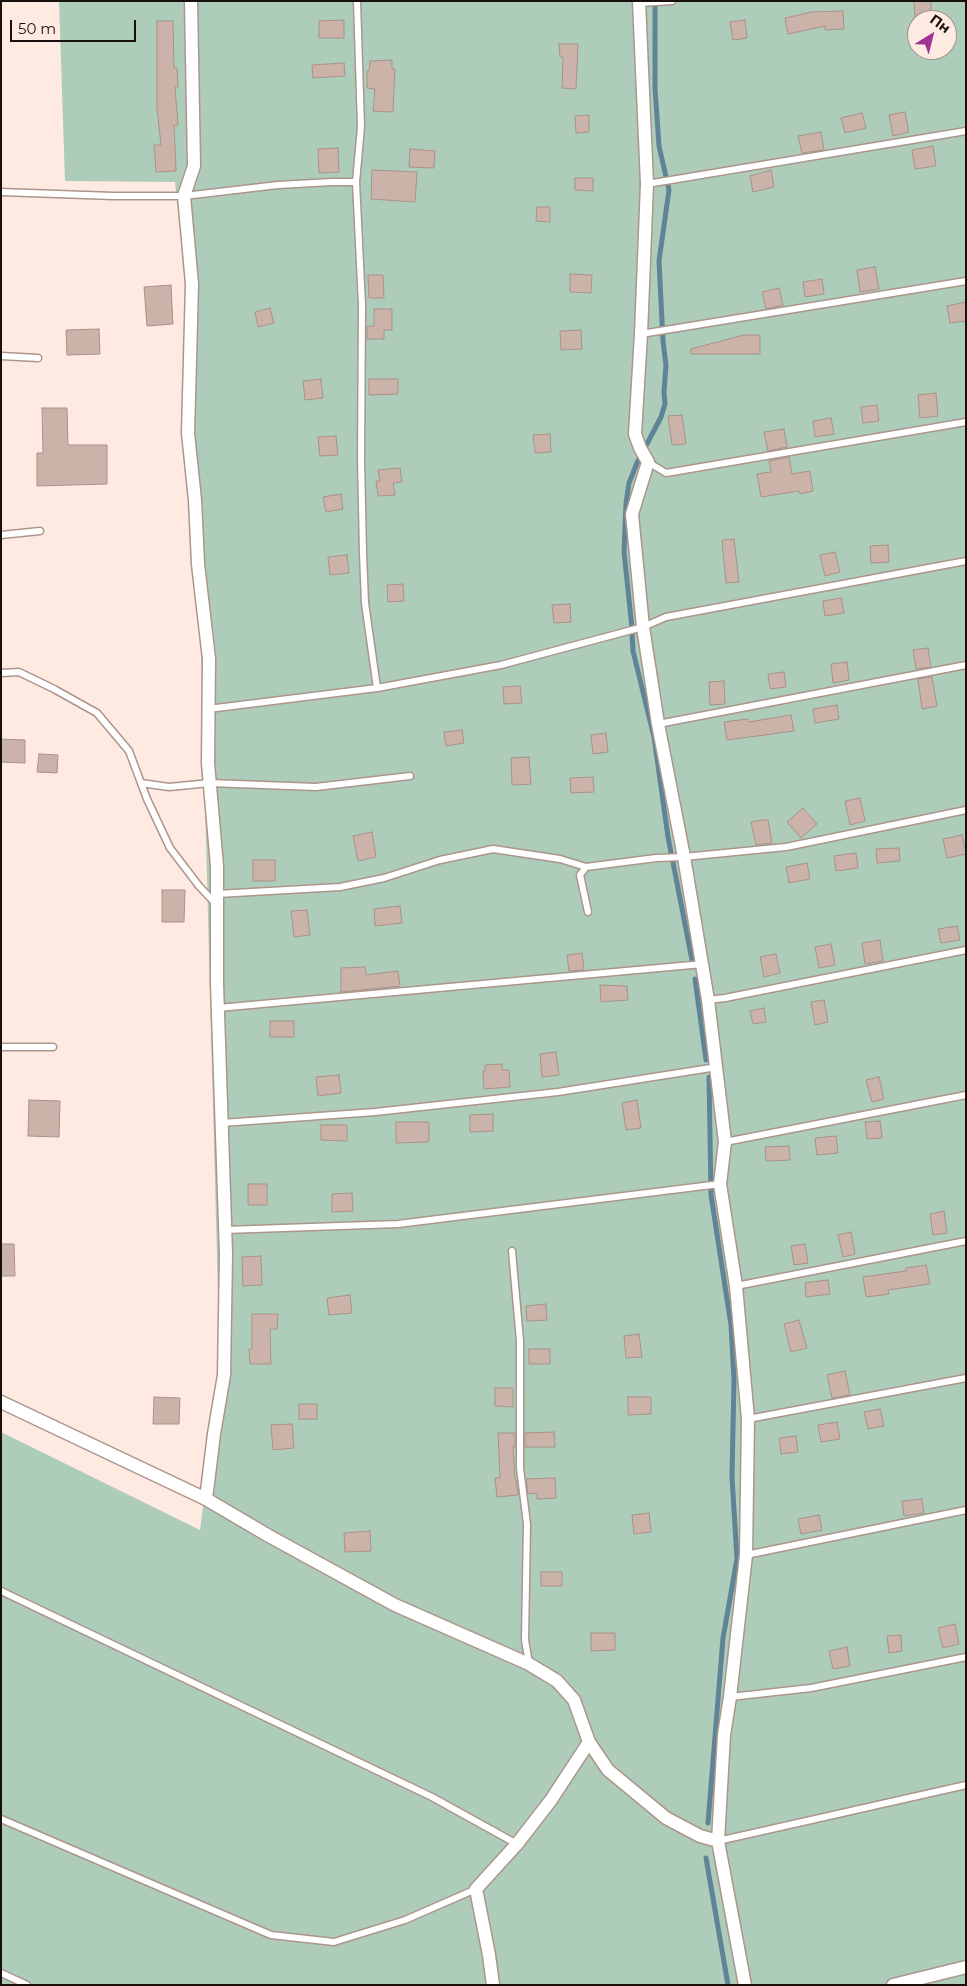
<!DOCTYPE html>
<html>
<head>
<meta charset="utf-8">
<style>
  body { margin:0 }
  #map { position:relative; width:967px; height:1986px; overflow:hidden; background:#ffeae2; font-family:Montserrat,sans-serif }
  canvas { display:block }
  .frame { position:absolute; inset:0; border:2px solid #18100c; pointer-events:none }
  .north { position:absolute; left:907px; top:10px; width:50px; height:50px; box-sizing:border-box; background:#ffeae2; border:1px solid #a3938c; border-radius:50%; rotate:36deg; font-size:14px; font-weight:700; line-height:20px; text-align:center; color:#18100c }
  .north::after { content:''; display:block; margin:auto; width:18px; height:22px; background:#9d3496; clip-path:polygon(50% 0,100% 100%,50% 72%,0 100%) }
  .scale { position:absolute; left:10px; top:20px; width:126px; height:22px; box-sizing:border-box; border:2px solid #18100c; border-top:0; padding-left:6px; font-size:15px; line-height:18px; white-space:nowrap; color:#18100c; -webkit-text-stroke:4px #ffeae2; paint-order:stroke }
</style>
</head>
<body>
<div id="map">
<canvas width="967" height="1986"></canvas>
<div class="frame"></div>
<div class="north">Пн</div>
<div class="scale">50 m</div>
</div>
<script>
const context = document.querySelector('canvas').getContext('2d');
context.lineJoin = 'round';
function fill(path, color) {
  context.fillStyle = color;
  context.fill(path, 'evenodd');
}
function toPath(rows) {
  const path = new Path2D();
  for (const r of rows) {
    path.moveTo(r[0], r[1]);
    for (let i = 2; i < r.length; i += 2) path.lineTo(r[i], r[i + 1]);
  }
  return path;
}
function stroke(path, color, width, dash) {
  context.strokeStyle = color;
  context.lineWidth = width;
  context.lineCap = dash ? 'butt' : 'round';
  context.setLineDash(dash || []);
  context.stroke(path);
}
fill(toPath([
  [59,1,966,1,966,1985,1,1985,1,1432,200,1530,220,1371,193,345,175,182,65,181],
  [917,20,947,20,947,50,917,50]
]), '#adcdba');
stroke(toPath([
  [632,628,624,552,626,503,629,483,637,463,661,417,665,404,664,392,666,365,663,341,659,261,669,190,659,146,655,88,655,7],
  [632,634,633,651,654,737,668,837,692,960],
  [695,979,706,1060],
  [708,1823,723,1638,737,1559,732,1477,734,1380,731,1325,711,1195,709,1077],
  [706,1858,728,1985]
]), '#5e8495', 5);
const building = toPath([
  [914,1,931,1,931,19,915,19,914,1],
  [843,11,844,29,825,30,825,26,788,34,785,18,812,12,843,11],
  [344,20,344,38,319,38,319,21,344,20],
  [745,20,747,38,733,40,730,22,745,20],
  [157,21,173,21,174,68,177,68,178,87,175,87,178,125,174,125,176,171,156,172,154,145,161,145,157,108,157,21],
  [559,44,578,44,576,89,562,88,563,57,560,57,559,44],
  [392,60,392,69,395,69,393,112,373,111,375,89,367,88,367,71,369,71,370,61,392,60],
  [344,63,345,76,313,78,312,65,344,63],
  [905,112,909,132,893,136,889,115,905,112],
  [862,113,866,128,845,133,841,118,862,113],
  [589,115,589,132,576,133,575,116,589,115],
  [821,132,824,150,802,153,798,136,821,132],
  [933,146,936,166,915,169,912,150,933,146],
  [338,148,339,172,319,173,318,149,338,148],
  [410,149,435,151,434,168,409,167,410,149],
  [372,170,417,172,415,202,371,199,372,170],
  [771,170,774,187,753,192,750,176,771,170],
  [575,178,593,178,593,191,575,190,575,178],
  [537,207,550,207,550,222,536,221,537,207],
  [875,267,879,289,860,292,857,270,875,267],
  [570,274,592,275,591,293,570,292,570,274],
  [368,275,383,275,384,298,369,298,368,275],
  [822,279,824,294,805,297,803,282,822,279],
  [171,285,173,324,147,326,144,287,171,285],
  [779,288,783,305,766,309,762,292,779,288],
  [966,302,966,321,950,323,947,306,966,302],
  [270,308,274,323,258,327,255,312,270,308],
  [374,309,392,309,392,330,384,330,384,339,367,339,367,326,374,326,374,309],
  [99,329,100,354,67,355,66,330,99,329],
  [581,330,582,349,561,350,560,331,581,330],
  [744,335,760,335,760,354,691,354,691,349,744,335],
  [321,379,323,398,305,400,303,381,321,379],
  [369,379,398,379,398,394,369,395,369,379],
  [936,393,938,416,920,418,918,395,936,393],
  [877,405,879,421,863,423,861,407,877,405],
  [42,408,67,408,68,445,107,445,107,484,37,486,37,453,43,453,42,408],
  [682,415,686,444,672,445,668,416,682,415],
  [831,418,834,434,815,437,813,421,831,418],
  [784,429,787,447,768,451,764,432,784,429],
  [550,434,551,452,535,453,533,435,550,434],
  [336,436,338,455,320,456,318,437,336,436],
  [789,457,792,474,810,471,813,491,800,494,799,491,761,497,757,474,771,472,769,461,789,457],
  [400,468,402,482,393,483,395,495,378,496,376,481,380,481,378,470,400,468],
  [341,494,343,509,326,512,323,497,341,494],
  [734,539,739,582,726,583,722,540,734,539],
  [888,545,889,562,871,563,870,546,888,545],
  [835,552,840,572,825,576,820,555,835,552],
  [347,555,349,573,330,575,328,557,347,555],
  [403,584,404,601,388,602,387,585,403,584],
  [841,598,844,613,825,616,823,601,841,598],
  [570,604,571,622,554,623,552,605,570,604],
  [928,648,931,667,916,669,913,650,928,648],
  [847,662,849,680,833,683,831,664,847,662],
  [784,672,786,687,770,689,768,674,784,672],
  [932,677,937,706,922,709,918,679,932,677],
  [724,681,725,704,710,705,709,682,724,681],
  [520,686,522,703,504,704,503,687,520,686],
  [837,705,839,719,815,723,813,709,837,705],
  [791,715,794,731,727,740,724,722,748,719,749,722,791,715],
  [462,730,464,743,446,746,444,732,462,730],
  [606,733,608,752,593,754,591,735,606,733],
  [1,739,25,740,25,763,1,762,1,739],
  [39,754,58,755,57,773,37,772,39,754],
  [529,757,531,784,512,785,511,758,529,757],
  [593,777,594,792,571,793,570,778,593,777],
  [860,798,865,821,850,825,845,801,860,798],
  [803,808,817,824,801,838,787,822,803,808],
  [762,820,768,820,772,843,756,845,751,822,762,820],
  [372,832,376,857,358,861,353,836,372,832],
  [962,835,966,854,947,858,943,839,962,835],
  [899,848,900,861,877,863,876,849,899,848],
  [856,853,858,868,836,871,834,856,856,853],
  [253,860,275,860,275,881,253,881,253,860],
  [807,863,810,879,789,883,786,867,807,863],
  [162,890,185,890,184,922,162,922,162,890],
  [400,906,402,923,375,926,374,909,400,906],
  [307,910,310,935,294,937,291,911,307,910],
  [957,926,960,940,941,943,938,929,957,926],
  [880,940,883,961,865,964,862,943,880,940],
  [831,944,835,965,819,968,815,947,831,944],
  [582,953,584,970,569,971,567,955,582,953],
  [776,954,780,973,764,977,760,957,776,954],
  [365,967,366,975,398,971,400,986,341,992,341,968,365,967],
  [600,985,627,986,628,1000,601,1002,600,985],
  [824,1000,828,1022,815,1025,811,1002,824,1000],
  [764,1008,766,1022,753,1024,750,1011,764,1008],
  [270,1021,294,1021,294,1037,270,1037,270,1021],
  [556,1052,559,1075,542,1077,540,1054,556,1052],
  [502,1064,502,1070,509,1070,510,1087,484,1089,483,1071,485,1071,485,1065,502,1064],
  [339,1075,341,1093,318,1096,316,1077,339,1075],
  [879,1077,884,1099,872,1102,866,1080,879,1077],
  [29,1100,60,1101,59,1137,28,1136,29,1100],
  [637,1100,641,1128,626,1130,622,1103,637,1100],
  [493,1114,493,1131,470,1132,470,1115,493,1114],
  [880,1121,882,1138,867,1139,865,1122,880,1121],
  [396,1122,429,1122,429,1142,396,1143,396,1122],
  [321,1125,347,1125,347,1141,321,1140,321,1125],
  [836,1136,838,1153,817,1155,815,1138,836,1136],
  [789,1146,790,1160,766,1161,765,1147,789,1146],
  [248,1184,267,1184,267,1205,248,1205,248,1184],
  [352,1193,353,1211,332,1212,332,1194,352,1193],
  [944,1211,947,1233,933,1235,930,1214,944,1211],
  [851,1232,855,1254,843,1257,838,1235,851,1232],
  [1,1244,14,1244,15,1276,1,1276,1,1244],
  [805,1244,808,1263,794,1265,791,1246,805,1244],
  [261,1256,262,1285,243,1286,242,1257,261,1256],
  [926,1265,930,1284,888,1290,889,1294,866,1297,863,1277,906,1271,906,1268,926,1265],
  [828,1280,830,1294,806,1297,805,1283,828,1280],
  [350,1295,352,1313,329,1315,327,1298,350,1295],
  [546,1304,547,1320,527,1321,526,1306,546,1304],
  [252,1314,278,1314,277,1329,270,1329,271,1364,250,1364,249,1349,252,1349,252,1314],
  [799,1320,807,1348,791,1352,784,1324,799,1320],
  [639,1334,642,1357,626,1358,624,1336,639,1334],
  [529,1349,550,1349,550,1364,529,1364,529,1349],
  [845,1371,850,1395,832,1398,827,1375,845,1371],
  [495,1388,513,1388,513,1407,495,1406,495,1388],
  [154,1397,180,1398,179,1424,153,1424,154,1397],
  [628,1397,651,1397,651,1414,628,1415,628,1397],
  [299,1404,317,1404,317,1419,299,1419,299,1404],
  [880,1409,884,1426,868,1429,864,1412,880,1409],
  [837,1422,840,1439,821,1442,818,1425,837,1422],
  [292,1424,294,1448,273,1450,271,1425,292,1424],
  [554,1432,555,1447,525,1447,525,1433,554,1432],
  [498,1433,515,1433,515,1447,513,1447,515,1480,516,1480,518,1495,497,1497,495,1478,500,1478,498,1433],
  [796,1436,798,1452,781,1454,779,1438,796,1436],
  [555,1478,556,1498,537,1499,537,1493,528,1494,526,1479,555,1478],
  [922,1499,924,1513,904,1516,902,1501,922,1499],
  [649,1513,651,1532,634,1534,632,1515,649,1513],
  [819,1515,822,1530,801,1534,798,1519,819,1515],
  [370,1531,371,1551,345,1552,344,1533,370,1531],
  [541,1572,562,1572,562,1586,541,1586,541,1572],
  [955,1624,959,1644,943,1648,938,1628,955,1624],
  [591,1633,615,1633,615,1650,591,1651,591,1633],
  [901,1635,902,1651,889,1653,887,1636,901,1635],
  [847,1647,850,1666,833,1669,829,1651,847,1647]
]);
fill(building, '#cbb3a9');
stroke(building, '#a99288', 1);
const service = toPath([
  [357,1,361,127,356,182,362,305,361,460,363,553,365,603,377,688,501,665,643,627,666,617,966,561],
  [639,3,672,1],
  [647,184,966,131],
  [1,192,113,196,184,196,278,185,332,182,356,182],
  [641,334,966,281],
  [1,356,38,358],
  [648,462,666,473,966,422],
  [1,535,40,531],
  [1,673,19,672,54,689,97,713,129,751,147,799,170,848,199,886,216,904],
  [208,709,377,688],
  [658,724,966,665],
  [141,783,169,787,210,783,316,787,410,776],
  [217,894,340,887,384,878,440,860,493,849,560,859,586,867],
  [588,912,580,875,586,867,656,858,684,857,786,847,966,810],
  [708,1000,725,998,966,950],
  [218,1008,703,964],
  [1,1047,53,1047],
  [222,1123,375,1112,558,1092,717,1067],
  [725,1142,966,1095],
  [225,1230,398,1224,720,1184],
  [512,1251,520,1341,520,1468,527,1524,525,1640,529,1663],
  [736,1286,966,1241],
  [748,1419,966,1378],
  [746,1555,966,1510],
  [1,1591,432,1797,517,1844],
  [730,1697,811,1688,966,1657],
  [1,1819,271,1935,334,1942,405,1920,476,1889],
  [718,1841,966,1785],
  [1,1973,27,1985]
]);
const minor = toPath([
  [191,1,194,166,184,196,192,284,188,433,195,500,198,564,209,659,208,763,217,866,217,984,226,1254,224,1375,214,1434,206,1499],
  [639,1,647,184,641,334,635,434,640,448,648,462,632,514,643,627,658,724,684,857,708,1000,725,1142,720,1184,736,1286,748,1419,746,1555,730,1697,724,1735,718,1841,745,1985],
  [1,1402,206,1499,269,1536,395,1605,529,1664,557,1681,574,1700,589,1742,608,1770,666,1818,700,1836,718,1841],
  [493,1985,489,1955,476,1889,517,1844,551,1800,589,1742],
  [893,1985,966,1967]
]);
stroke(service, '#ac958b', 9);
stroke(minor, '#ac958b', 15);
stroke(service, '#fff', 6);
stroke(minor, '#fff', 12);
</script>
</body>
</html>
